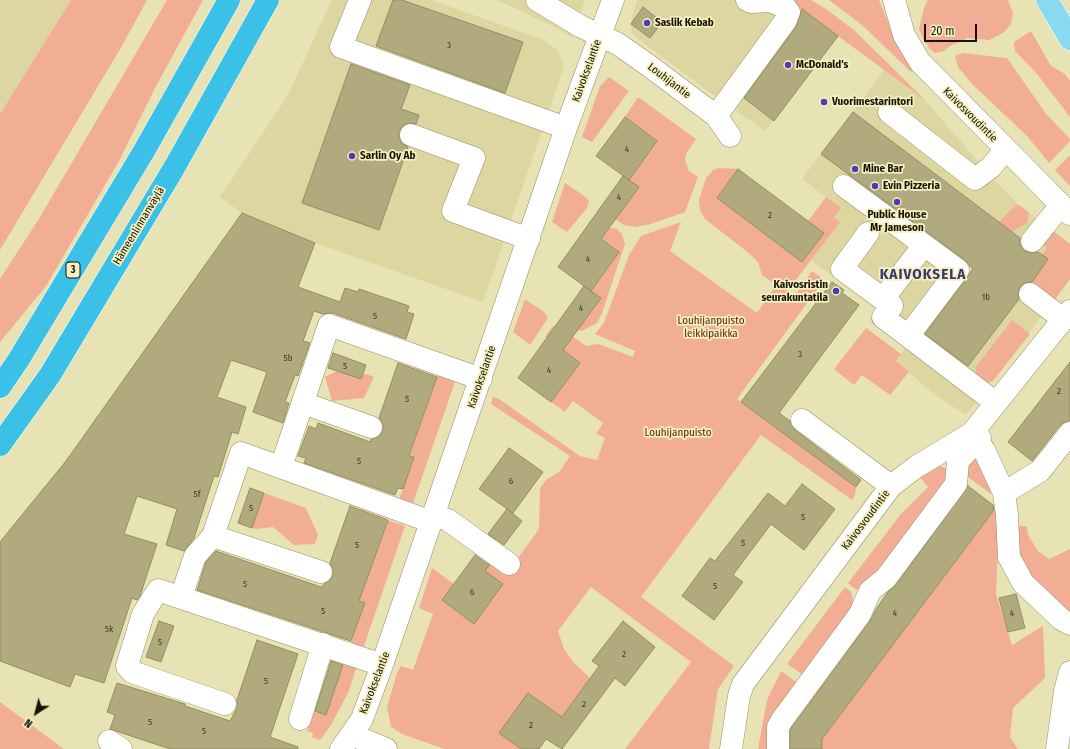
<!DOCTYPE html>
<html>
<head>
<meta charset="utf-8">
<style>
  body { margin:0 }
  #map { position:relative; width:1070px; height:749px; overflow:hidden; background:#e8e3b4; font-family:"Fira Sans Condensed",sans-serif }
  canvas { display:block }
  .north { position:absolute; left:16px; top:693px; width:40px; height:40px; -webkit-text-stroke:3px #f6f0c1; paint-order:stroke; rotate:216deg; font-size:11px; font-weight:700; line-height:16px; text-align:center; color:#161304 }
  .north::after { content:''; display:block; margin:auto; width:14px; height:18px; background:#161304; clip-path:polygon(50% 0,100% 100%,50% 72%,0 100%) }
  .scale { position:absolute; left:924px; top:24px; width:53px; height:18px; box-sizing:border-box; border:2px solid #161304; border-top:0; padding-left:5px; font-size:12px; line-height:14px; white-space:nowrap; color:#161304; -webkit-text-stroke:3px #f6f0c1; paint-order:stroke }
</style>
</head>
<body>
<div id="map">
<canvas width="1070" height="749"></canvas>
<div class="north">N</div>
<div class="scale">20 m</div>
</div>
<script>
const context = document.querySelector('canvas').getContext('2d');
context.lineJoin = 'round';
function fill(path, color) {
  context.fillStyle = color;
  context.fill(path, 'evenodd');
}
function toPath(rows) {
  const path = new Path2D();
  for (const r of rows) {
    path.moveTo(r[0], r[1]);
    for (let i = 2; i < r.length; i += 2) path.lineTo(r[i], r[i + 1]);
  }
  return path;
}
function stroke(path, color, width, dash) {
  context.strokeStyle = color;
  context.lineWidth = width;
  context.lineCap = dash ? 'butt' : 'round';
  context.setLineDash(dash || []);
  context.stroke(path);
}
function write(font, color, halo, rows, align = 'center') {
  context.font = font + ' "Fira Sans Condensed",sans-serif';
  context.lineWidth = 3.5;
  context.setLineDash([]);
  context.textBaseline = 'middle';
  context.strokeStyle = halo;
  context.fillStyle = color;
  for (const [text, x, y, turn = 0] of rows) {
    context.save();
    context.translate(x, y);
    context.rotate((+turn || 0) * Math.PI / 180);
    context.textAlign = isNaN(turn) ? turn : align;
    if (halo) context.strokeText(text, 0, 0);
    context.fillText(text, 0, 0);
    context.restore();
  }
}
fill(toPath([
  [0,0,71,0,0,114],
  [332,0,431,0,544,40,557,50,564,67,483,302,315,243,242,213,220,197,288,95],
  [497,0,585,0,572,38,557,28],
  [637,0,789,0,838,36,765,131,708,91,633,35,630,25],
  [884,70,925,100,993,179,1019,205,1070,244,1070,279,966,415,935,395,896,361,905,348,869,321,876,310,811,260,840,222,834,217,840,208,802,179]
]), '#ddd6a0');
fill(toPath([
  [71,0,147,0,122,46,0,250,0,114],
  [167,0,203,0,154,90,119,161,46,286,0,342,0,279,40,217],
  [789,0,811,0,826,9,854,30,925,100],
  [829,0,879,0,895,39,913,70,911,72,862,25],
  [928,0,1008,0,1013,13,1011,24,1003,33,989,40,968,38,950,46,944,51,935,53,930,49,923,39,919,29,924,8],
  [1031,31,1051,66,1065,74,1070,81,1070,117,1037,74,1015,51,1014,42],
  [963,53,1007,58,1047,115,1070,139,1070,141,1049,163,1027,136,973,85,958,67,955,56],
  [609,77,629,91,592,142,582,137,600,86],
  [638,97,696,139,686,154,685,160,689,171,698,177,685,212,651,224,636,227,624,225,615,219,628,180,657,141,625,117],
  [1070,155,1070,186,1055,170],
  [719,168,738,169,717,198,802,261,824,233,808,221,826,197,841,208,834,217,840,222,786,293,793,298,812,271,824,280,737,399,856,487,855,495,852,500,761,435,641,597,734,666,718,689,709,749,625,749,691,662,591,587,558,631,564,649,574,663,590,678,562,717,529,693,521,749,444,749,402,734,391,727,387,707,397,673,401,666,413,670,433,614,419,608,432,568,454,584,442,600,474,623,503,584,483,570,489,562,507,573,539,529,540,488,546,480,560,471,570,456,491,404,493,397,499,399,580,456,597,460,605,438,596,434,603,423,573,401,565,412,551,402,580,363,545,337,552,327,557,325,586,346,598,344,633,357,635,351,595,334,604,323,629,255,641,236,681,222,670,251,757,313,776,285,762,275,758,262,750,254,705,219,700,210,699,200,706,178,713,170],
  [565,183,586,197,589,201,587,208,567,232,552,222],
  [1016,205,1019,205,1029,212,1027,223,1012,232,1005,227,994,227],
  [588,225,617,229,622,234,625,244,602,313,597,323,582,331,577,330,600,298,591,291,619,252,586,228],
  [1052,230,1070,244,1070,279,1053,302,1030,284,1048,259,1042,255,1047,248,1039,242],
  [525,299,544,312,548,318,530,345,513,332],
  [1012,320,1030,334,993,381,985,382,976,377,976,367],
  [866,328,901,354,896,361,909,372,890,395,862,375,854,385,834,369],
  [337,371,361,379,363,373,374,377,364,398,332,401,325,377],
  [438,374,455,382,413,503,399,500,414,457,410,456],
  [975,455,994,492,991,494,961,472],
  [940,466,947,469,951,478,864,590,855,589,848,583,901,514,928,487,919,476],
  [264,493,306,508,318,535,315,544,294,545,273,527,256,529,252,528],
  [996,507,998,548,996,594,1012,645,1043,626,1045,678,1013,708,1010,737,1018,749,822,749,822,739],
  [388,520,405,526,363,649,351,643,365,603,359,601],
  [1013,526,1027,526,1028,535,1038,551,1049,559,1070,549,1070,618,1020,571],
  [845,587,851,592,853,599,851,614,808,678,787,664],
  [345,660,357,665,349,691,331,725,320,740,312,737,313,733,307,731,313,710,326,715],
  [781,671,802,686,774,749,758,749,767,700],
  [0,702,64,749,0,749]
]), '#f2ae95');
const building = toPath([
  [393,0,402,0,523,42,505,93,376,46,393,0],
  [643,7,662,22,650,38,631,24,643,7],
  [802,9,838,36,774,121,744,98,796,27,802,9],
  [351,64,410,85,401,109,419,115,416,124,408,123,403,126,399,131,399,137,401,143,408,147,379,230,302,203,351,64],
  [853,112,1020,238,1020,245,1024,251,1030,253,1038,252,1048,259,1032,282,1025,283,1020,287,1018,293,1019,299,968,366,925,334,973,269,965,260,821,154,853,112],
  [625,117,657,141,629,180,596,156,625,117],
  [738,169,824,233,802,262,717,198,738,169],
  [623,176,639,187,601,239,619,252,591,291,558,267,623,176],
  [242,213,315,243,298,287,340,302,345,288,358,292,359,289,409,306,407,312,414,314,406,339,333,313,323,314,314,311,303,341,310,343,298,376,295,375,285,402,289,403,283,423,253,412,267,372,231,360,217,397,246,407,238,434,232,432,218,477,214,476,194,538,184,551,166,545,177,509,137,496,124,534,157,544,140,596,137,600,132,598,104,683,75,674,70,687,0,661,0,542,66,461,242,213],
  [832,282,844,290,842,293,859,305,779,413,790,421,795,430,861,480,856,487,741,402,832,282],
  [584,286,601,298,563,350,580,363,551,402,518,378,584,286],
  [333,353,366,365,361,379,328,368,333,353],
  [1070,362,1070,420,1060,425,1032,461,1008,442,1070,362],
  [398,363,437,377,409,456,414,457,403,489,398,488,395,495,304,463,306,458,298,456,309,426,316,429,318,423,370,442,371,439,379,436,383,431,383,425,379,418,398,363],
  [509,448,543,472,513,513,479,489,509,448],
  [802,484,835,509,804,550,771,524,733,575,743,582,714,620,682,596,710,558,715,561,768,493,785,506,802,484],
  [968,486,993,505,994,510,822,739,822,749,790,749,790,730,792,727,870,621,876,609,888,592,896,585,968,486],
  [250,488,264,493,252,528,238,523,250,488],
  [350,506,388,520,359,601,365,603,351,641,197,590,206,562,216,551,321,587,333,576,333,569,330,563,350,506],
  [507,509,522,521,504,545,488,534,507,509],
  [475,555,489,565,485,571,503,584,474,624,442,600,475,555],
  [1016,594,1025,628,1008,632,999,598,1016,594],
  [159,621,174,626,161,662,146,657,159,621],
  [623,621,655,647,625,686,615,678,562,749,546,739,539,749,521,749,499,733,528,693,562,717,599,666,592,661,623,621],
  [257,640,298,654,270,737,298,747,298,749,170,749,110,729,115,715,107,712,117,683,185,704,185,706,230,721,237,708,237,700,257,640],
  [331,661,343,665,326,715,315,711,331,661]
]);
fill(building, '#b0aa7e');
stroke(building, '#938d61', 1);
const minor = toPath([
  [360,0,341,47,566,128],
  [537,0,580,26,618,44,648,65,716,116,730,136],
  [747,0,751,2,770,1],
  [894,0,904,35,920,62,1070,214],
  [889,112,975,179,991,167,1005,150],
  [716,116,786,20,789,12,786,8,769,0],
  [411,135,474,158,453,211,529,239],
  [844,186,958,270,908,336],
  [868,233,842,269,883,299],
  [1032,241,1061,205],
  [924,245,883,299,892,306,883,317,996,403],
  [1030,294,1063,319],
  [303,403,371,427],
  [802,420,891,486],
  [972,433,984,450,1004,493,1007,515,1009,557,1023,583,1061,619,1070,624],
  [281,467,329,325,481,379],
  [1004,493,1040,471,1070,433],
  [434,515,448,520,509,564],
  [213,536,321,572],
  [181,597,195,556,213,536,241,453,432,522],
  [225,704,132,672,127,666,143,614,158,590,382,665],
  [300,719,323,644],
  [352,735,386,749],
  [109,741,121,749],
  [341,749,362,719,382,665,566,128,613,0],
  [731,749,739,696,743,684,891,486,916,467,972,433,1070,311],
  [778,749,778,727,782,720,860,614,870,591,886,578,956,484,958,461,980,438],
  [1057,749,1065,691,1070,672]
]);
const major = toPath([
  [1047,0,1070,39]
]);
const highway = toPath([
  [0,387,19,359,144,151,229,0],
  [0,445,50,375,174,168,268,0]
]);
stroke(minor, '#948f63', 23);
stroke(major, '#fff', 23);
stroke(highway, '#fff', 23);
stroke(minor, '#fff', 22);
stroke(major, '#89d9f1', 22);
stroke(highway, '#3bc0e7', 22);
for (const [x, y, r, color] of [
  [647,23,4,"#4b3db4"],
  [788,65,4,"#4b3db4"],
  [824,102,4,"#4b3db4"],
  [352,156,4,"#4b3db4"],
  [855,169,4,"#4b3db4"],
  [875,186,4,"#4b3db4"],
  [897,202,4,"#4b3db4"],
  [836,291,4,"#4b3db4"]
]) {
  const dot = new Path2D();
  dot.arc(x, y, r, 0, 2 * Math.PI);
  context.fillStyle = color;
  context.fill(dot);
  stroke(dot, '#f6f0c1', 1.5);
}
write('9px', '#3c3922', null, [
  ["3",449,45],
  ["4",627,149],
  ["4",619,197],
  ["2",770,215],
  ["4",588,259],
  ["1b",986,297],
  ["4",581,308],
  ["5",375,316],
  ["3",800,354],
  ["5b",288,358],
  ["5",345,366],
  ["4",549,370],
  ["2",1059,391],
  ["5",407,399],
  ["5",359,461],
  ["6",511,481],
  ["5f",197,494],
  ["5",251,508],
  ["5",803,517],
  ["5",743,543],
  ["5",357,545],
  ["5",245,584],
  ["5",715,586],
  ["6",472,592],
  ["5",323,611],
  ["4",895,613],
  ["4",1012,613],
  ["5k",109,629],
  ["5",160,642],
  ["2",624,654],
  ["5",266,681],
  ["2",584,704],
  ["5",150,722],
  ["2",531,725],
  ["5",204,731]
]);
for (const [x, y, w] of [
  [73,270,14]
]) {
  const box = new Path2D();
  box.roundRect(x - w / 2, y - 8, w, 16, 3);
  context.fillStyle = '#f6f0c1';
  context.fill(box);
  stroke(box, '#161304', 1);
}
write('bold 10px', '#161304', null, [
  ["3",73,270]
]);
write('bold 11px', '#161304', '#f6f0c1', [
  ["Saslik Kebab",655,23],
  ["McDonald's",796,65],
  ["Vuorimestarintori",832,102],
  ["Sarlin Oy Ab",360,156],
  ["Mine Bar",863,169],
  ["Evin Pizzeria",883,186],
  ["Public House",897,215,"center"],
  ["Mr Jameson",897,228,"center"],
  ["Kaivosristin",828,285,"right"],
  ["seurakuntatila",828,298,"right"]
], 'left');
write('11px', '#161304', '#f6f0c1', [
  ["Kaivokselantie",587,71,-70],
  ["Louhijantie",669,81,37],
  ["Kaivosvoudintie",970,115,45],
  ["Hämeenlinnanväylä",139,226,-59],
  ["Kaivokselantie",482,377,-71],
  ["Kaivosvoudintie",866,520,-53],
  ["Kaivokselantie",375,683,-69]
]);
write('11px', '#5b1b00', '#f6f0c1', [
  ["Louhijanpuisto",711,321],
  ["leikkipaikka",711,334],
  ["Louhijanpuisto",678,433]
]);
context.letterSpacing = '1px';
write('bold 15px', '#393773', '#f6f0c1', [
  ["KAIVOKSELA",923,275]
]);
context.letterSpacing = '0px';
</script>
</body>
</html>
